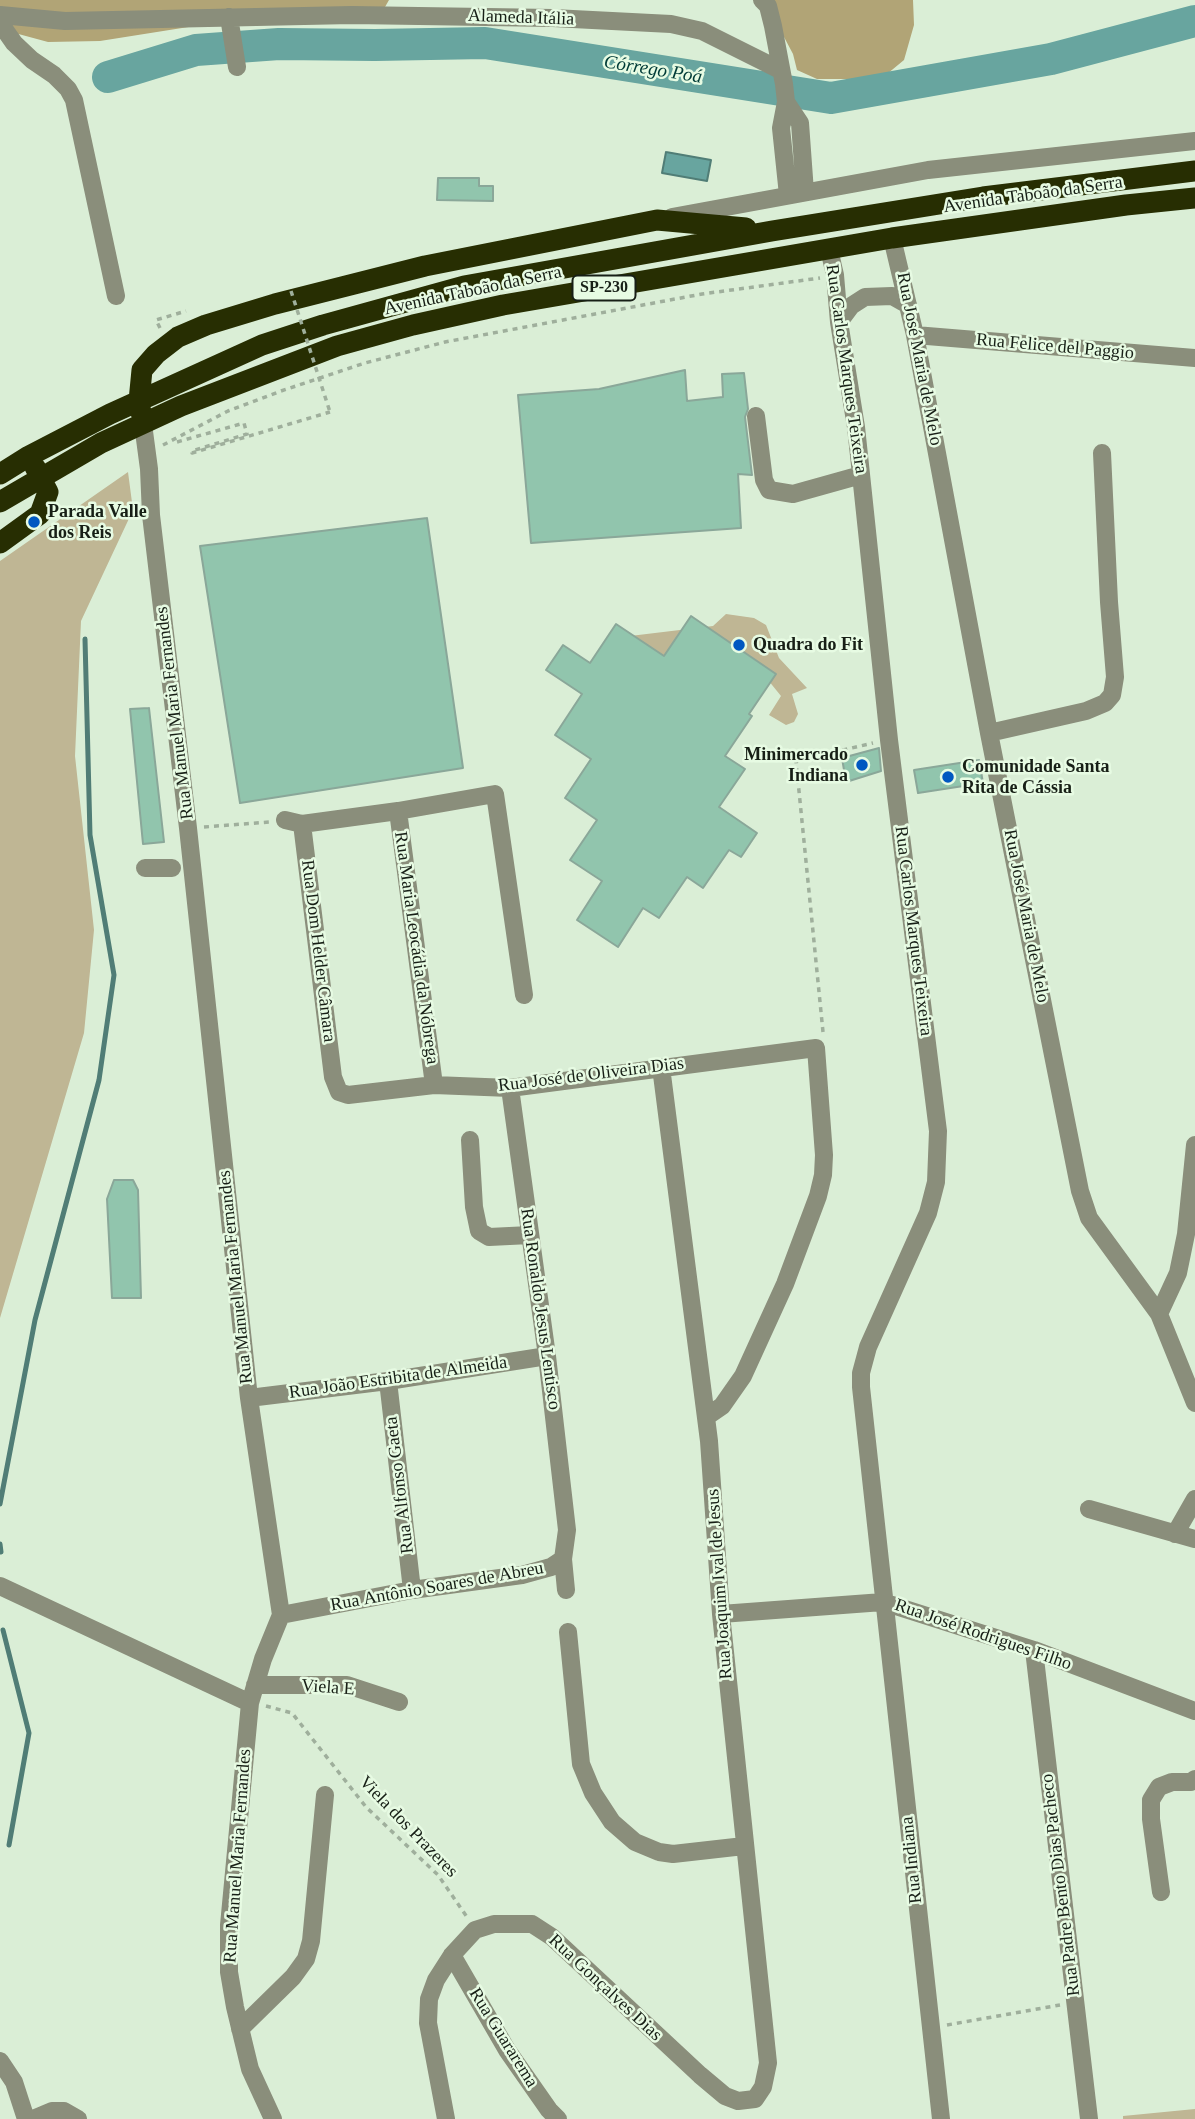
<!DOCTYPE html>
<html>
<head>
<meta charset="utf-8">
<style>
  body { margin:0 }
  canvas { display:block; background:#daeed6 }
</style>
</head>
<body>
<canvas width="1195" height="2119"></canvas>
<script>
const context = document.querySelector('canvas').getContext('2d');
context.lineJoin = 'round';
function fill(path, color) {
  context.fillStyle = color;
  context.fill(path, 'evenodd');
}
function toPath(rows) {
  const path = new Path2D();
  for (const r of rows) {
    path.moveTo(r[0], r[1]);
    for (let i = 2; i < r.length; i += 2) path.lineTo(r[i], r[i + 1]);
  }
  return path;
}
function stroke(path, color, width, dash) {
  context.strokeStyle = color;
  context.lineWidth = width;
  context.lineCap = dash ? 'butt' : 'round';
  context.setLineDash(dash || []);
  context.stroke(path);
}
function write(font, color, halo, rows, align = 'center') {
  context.font = font + ' Georgia,serif';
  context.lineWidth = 5;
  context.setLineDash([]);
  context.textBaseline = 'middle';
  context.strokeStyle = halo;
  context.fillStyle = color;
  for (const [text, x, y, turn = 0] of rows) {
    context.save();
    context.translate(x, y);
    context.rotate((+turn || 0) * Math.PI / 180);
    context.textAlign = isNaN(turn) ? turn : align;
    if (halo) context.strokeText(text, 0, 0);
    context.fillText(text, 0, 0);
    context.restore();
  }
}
fill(toPath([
  [128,472,133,510,81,621,75,756,94,930,84,1033,0,1318,0,561],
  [726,614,754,618,766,625,779,658,807,688,792,694,798,714,794,722,786,725,769,715,781,696,768,680,667,670,630,636,713,626],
  [1195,2109,1195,2119,1123,2119,1123,2116]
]), '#bfb694');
fill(toPath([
  [0,0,389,0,385,7,201,25,100,41,48,42,0,29],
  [754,0,913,0,914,25,904,60,881,79,817,79,797,70,793,54,775,20]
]), '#b1a476');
const water = toPath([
  [666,152,711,160,707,181,662,173,666,152]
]);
fill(water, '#68a59f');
stroke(water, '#507d76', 2);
stroke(toPath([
  [0,1504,35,1320,99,1080,114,975,90,835,85,639],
  [0,1544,1,1552],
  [3,1630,29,1733,9,1845]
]), '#507d76', 5);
stroke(toPath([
  [108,77,196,50,279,44,375,45,485,43,831,98,1051,59,1195,21]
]), '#68a59f', 32);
const building = toPath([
  [438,178,479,178,479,186,493,186,493,201,437,200,438,178],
  [685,370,687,401,723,397,722,374,744,373,748,409,745,417,752,475,738,474,741,528,531,543,518,395,599,389,685,370],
  [427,518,463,768,240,803,200,546,427,518],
  [691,616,776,674,749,714,752,716,725,756,745,769,719,807,757,833,741,857,729,850,703,888,687,877,659,918,643,908,618,947,577,920,602,881,570,860,597,820,565,798,591,759,555,735,582,694,546,670,563,645,590,663,616,624,664,656,691,616],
  [149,708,164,842,143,844,130,709,149,708],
  [879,748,881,771,846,782,842,758,879,748],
  [979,760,983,783,918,793,914,770,979,760],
  [114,1180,133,1180,138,1190,141,1298,112,1298,107,1199,114,1180]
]);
fill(building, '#91c5ad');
stroke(building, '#8aa799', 2);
stroke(toPath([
  [160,328,156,320,186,311],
  [177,442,244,423,247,434,192,451,192,453,330,412],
  [163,445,228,411,281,391,365,363,445,342,702,294,820,278],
  [204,827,270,822],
  [823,1032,796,761,873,743],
  [266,1706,292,1713,366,1807,438,1875,467,1917],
  [947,2025,1060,2005]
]), '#9faf9c', 3.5, [5, 5]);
stroke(toPath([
  [762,0,768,6,773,26,784,84,786,102,781,128,788,195],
  [0,15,65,21,352,15,553,18,671,24,702,31,780,70],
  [229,17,237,67],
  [0,23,14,43,32,60,54,75,68,89,74,100,116,296],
  [786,102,800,123,805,192],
  [672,217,928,170,1195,141],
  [892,238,915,335,989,733,1080,1191,1089,1218,1159,1314,1195,1403],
  [829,249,835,275,839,322,856,427,889,740,938,1131,936,1182,928,1213,868,1347,861,1373,861,1387,941,2119],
  [839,322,851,306,865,297,892,296,908,305],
  [915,335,1195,358],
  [756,416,764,480,769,490,793,494,861,475],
  [143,424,149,469,151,515,188,828,249,1398,281,1615,263,1659,250,1703,229,1925,229,1972,235,2007,250,2069,273,2119],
  [989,733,1086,711,1105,703,1112,695,1115,677,1109,602,1102,453],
  [398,811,434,1085],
  [285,820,302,824,398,811,495,794,524,995],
  [302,824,333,1077,339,1092,348,1095,434,1085,510,1088,816,1048,824,1155,823,1175,818,1196,785,1284,743,1376,722,1406,706,1417],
  [145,868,172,868],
  [470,1140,474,1207,479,1231,489,1237,530,1235],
  [1159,1314,1178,1273,1186,1234,1195,1145],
  [388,1381,412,1590],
  [249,1398,388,1381,547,1356],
  [1089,1509,1195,1539],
  [1175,1534,1195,1499],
  [563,1559,566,1590],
  [0,1586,250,1703],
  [721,1614,883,1602,1034,1650,1195,1711],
  [281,1615,412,1590,522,1575,551,1567,563,1559,567,1530,547,1356,510,1088],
  [568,1632,581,1764,593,1793,612,1822,635,1842,659,1852,673,1854,744,1846],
  [1034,1650,1089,2119],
  [255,1685,347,1685,399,1702],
  [1161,1892,1151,1819,1151,1800,1159,1787,1172,1782,1191,1782,1195,1779],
  [452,1955,507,2050,549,2110,558,2119],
  [240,2029,293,1977,306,1959,311,1941,325,1795],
  [0,2061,14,2082,26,2119],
  [33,2119,52,2111,64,2111,78,2119],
  [446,2119,428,2023,429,1999,436,1980,452,1955,475,1930,494,1924,532,1924,552,1937,700,2075,725,2096,738,2101,755,2099,763,2087,768,2063,721,1614,709,1441,661,1067]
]), '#8a8e7b', 18);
stroke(toPath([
  [141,413,139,401,142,370,156,354,178,337,206,325,275,304,425,266,657,220,746,228],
  [0,474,29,456,110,414,262,345,323,325,464,286,772,231,983,197,1195,171],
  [0,502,101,443,181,406,337,346,413,325,503,305,892,238,1126,205,1195,198],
  [0,543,40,514,48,492,35,467]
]), '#272e02', 21);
stroke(toPath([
  [291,291,330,412]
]), '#9faf9c', 3.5, [5, 5]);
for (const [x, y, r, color] of [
  [34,522,7,"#0058c1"],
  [739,645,7,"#0058c1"],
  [862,765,7,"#0058c1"],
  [948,777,7,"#0058c1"]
]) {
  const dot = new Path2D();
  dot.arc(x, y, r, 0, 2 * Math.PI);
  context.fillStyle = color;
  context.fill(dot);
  stroke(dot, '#e7fbe3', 2.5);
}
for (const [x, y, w] of [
  [604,288,63]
]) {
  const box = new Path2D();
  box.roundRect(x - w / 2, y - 12.5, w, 25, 5);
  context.fillStyle = '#e7fbe3';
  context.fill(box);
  stroke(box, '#171f16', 2);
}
write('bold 16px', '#171f16', null, [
  ["SP-230",604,288]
]);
write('18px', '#171f16', '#e7fbe3', [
  ["Alameda Itália",521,18,2],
  ["Avenida Taboão da Serra",1033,195,-8],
  ["Avenida Taboão da Serra",473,291,-12],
  ["Rua Felice del Paggio",1055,347,5],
  ["Rua José Maria de Melo",919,359,79],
  ["Rua Carlos Marques Teixeira",846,369,82],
  ["Rua Manuel Maria Fernandes",175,713,-97],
  ["Rua José Maria de Melo",1026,916,79],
  ["Rua Carlos Marques Teixeira",913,931,83],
  ["Rua Maria Leocádia da Nóbrega",416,948,82],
  ["Rua Dom Helder Câmara",318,951,83],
  ["Rua José de Oliveira Dias",591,1075,-7],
  ["Rua Manuel Maria Fernandes",236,1277,-96],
  ["Rua Ronaldo Jesus Lentisco",540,1309,82],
  ["Rua João Estribita de Almeida",398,1378,-8],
  ["Rua Alfonso Gaeta",400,1485,-97],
  ["Rua Joaquim Ival de Jesus",720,1584,-94],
  ["Rua Antônio Soares de Abreu",437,1587,-10],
  ["Rua José Rodrigues Filho",983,1635,19],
  ["Viela E",328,1688,4],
  ["Viela dos Prazeres",408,1827,46],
  ["Rua Manuel Maria Fernandes",238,1856,-86],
  ["Rua Indiana",912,1860,-96],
  ["Rua Padre Bento Dias Pacheco",1061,1885,-97],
  ["Rua Gonçalves Dias",605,1988,43],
  ["Rua Guararema",503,2038,58]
]);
write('bold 18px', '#171f16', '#e7fbe3', [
  ["Parada Valle",48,512],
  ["dos Reis",48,533],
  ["Quadra do Fit",753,645],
  ["Minimercado",848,755,"right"],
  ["Indiana",848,776,"right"],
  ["Comunidade Santa",962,767],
  ["Rita de Cássia",962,788]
], 'left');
write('italic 19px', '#003b37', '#e7fbe3', [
  ["Córrego Poá",653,70,9]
]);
</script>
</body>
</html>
